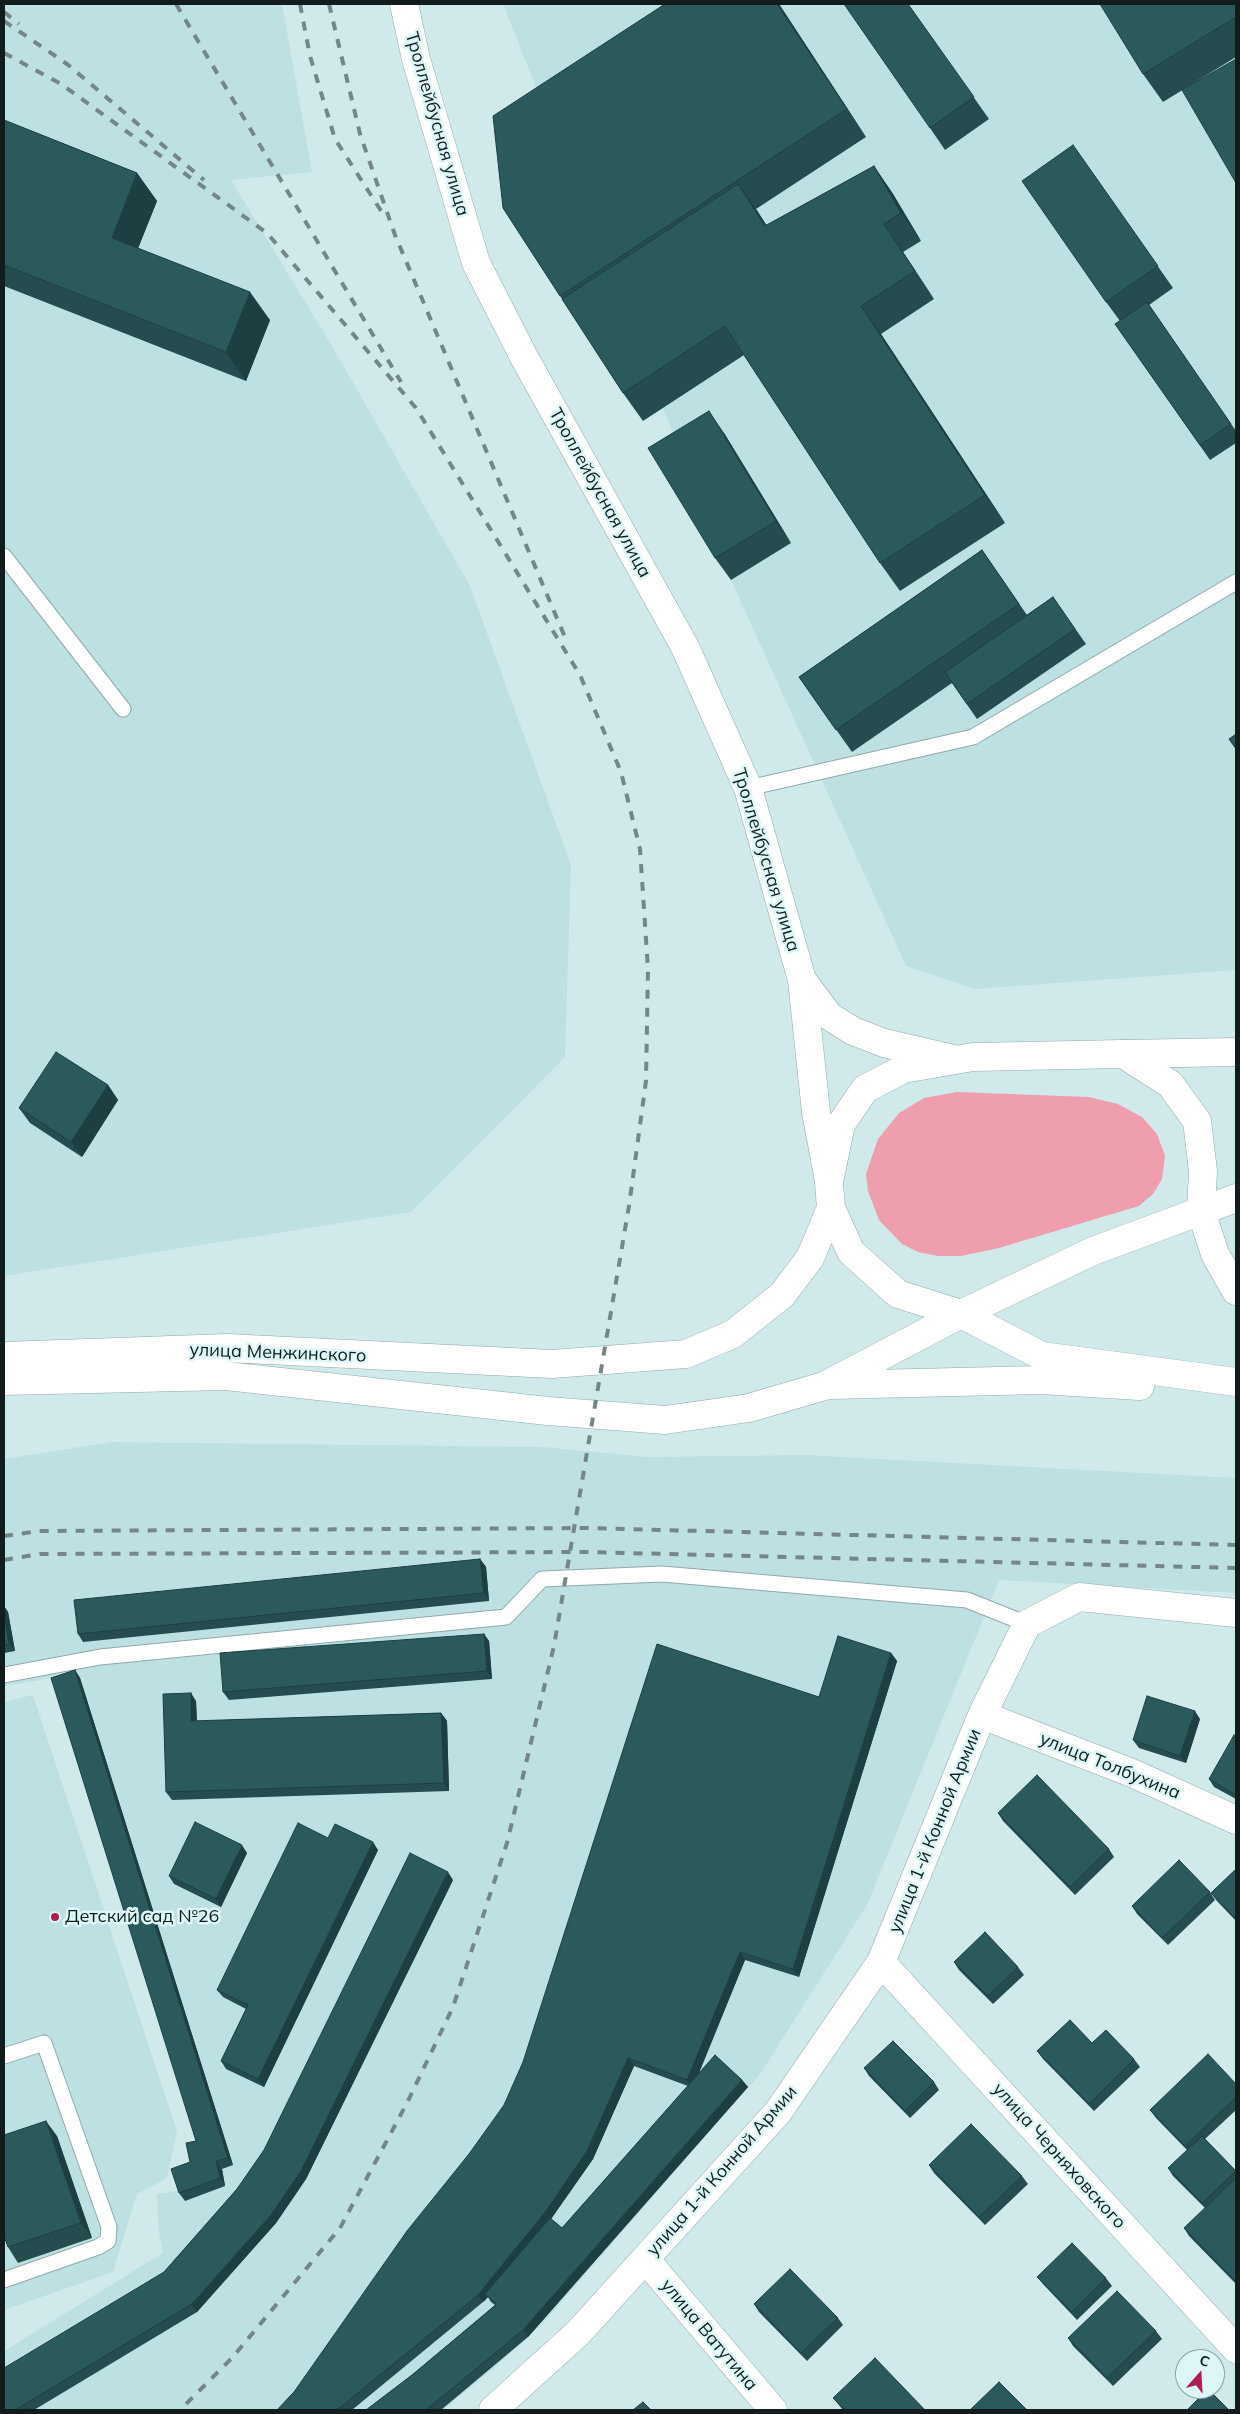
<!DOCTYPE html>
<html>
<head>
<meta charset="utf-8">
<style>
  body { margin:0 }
  #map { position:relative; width:1240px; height:2414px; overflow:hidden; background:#d0eaec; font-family:Mulish,sans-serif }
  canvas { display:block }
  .frame { position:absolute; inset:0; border:5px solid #121c1c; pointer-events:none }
  .north { position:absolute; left:1175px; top:2349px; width:50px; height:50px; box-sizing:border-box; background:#ddf7f9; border:1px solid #8c9fa1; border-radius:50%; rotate:19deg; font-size:14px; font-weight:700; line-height:20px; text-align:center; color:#121c1c }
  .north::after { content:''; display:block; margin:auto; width:18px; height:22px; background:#af1e50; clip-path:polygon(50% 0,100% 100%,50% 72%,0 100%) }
</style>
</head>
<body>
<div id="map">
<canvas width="1240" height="2414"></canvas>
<div class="frame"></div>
<div class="north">С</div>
</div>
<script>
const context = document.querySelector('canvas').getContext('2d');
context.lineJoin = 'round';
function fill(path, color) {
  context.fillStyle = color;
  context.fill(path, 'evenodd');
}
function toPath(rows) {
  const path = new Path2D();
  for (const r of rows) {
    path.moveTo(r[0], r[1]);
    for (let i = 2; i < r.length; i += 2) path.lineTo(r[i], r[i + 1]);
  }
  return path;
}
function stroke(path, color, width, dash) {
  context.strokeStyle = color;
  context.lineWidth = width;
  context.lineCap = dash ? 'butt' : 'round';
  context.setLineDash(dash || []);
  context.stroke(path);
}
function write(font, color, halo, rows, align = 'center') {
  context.font = font + ' Mulish,sans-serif';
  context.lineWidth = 5;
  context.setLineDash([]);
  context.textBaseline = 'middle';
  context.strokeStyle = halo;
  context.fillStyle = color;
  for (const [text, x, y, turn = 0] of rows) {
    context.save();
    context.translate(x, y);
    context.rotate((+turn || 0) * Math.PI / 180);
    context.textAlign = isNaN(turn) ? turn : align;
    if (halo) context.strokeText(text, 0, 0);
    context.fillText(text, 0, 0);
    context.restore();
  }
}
fill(toPath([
  [4,4,282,4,312,172,231,180,332,346,470,586,571,865,565,1057,411,1212,4,1276],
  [503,4,1236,4,1236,970,975,989,906,966,731,580],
  [111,1442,542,1447,647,1457,805,1455,1236,1478,1236,1593,999,1580,867,1905,761,2073,543,2323,500,2363,443,2410,4,2410,4,2351,163,2253,158,2227,157,2194,177,2191,177,2177,196,2171,201,2146,53,1678,4,1686,4,1459],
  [33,1695,177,2131,167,2178,137,2194,113,2272,4,2310,4,1702]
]), '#bde0e3');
fill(toPath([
  [957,1092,1089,1097,1118,1104,1142,1117,1157,1134,1165,1156,1162,1179,1153,1194,1139,1206,999,1248,961,1256,938,1256,918,1252,902,1244,879,1220,868,1191,866,1174,878,1139,899,1113,924,1098]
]), '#ef9ead');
const lane = toPath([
  [4,556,123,709],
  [748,788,973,737,1236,582],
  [4,1675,100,1657,506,1617,542,1579,662,1574,967,1600,1027,1624],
  [4,2056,44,2043,109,2227,108,2241,98,2247,4,2280]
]);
const street = toPath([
  [982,1715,1132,1773,1236,1820],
  [881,1962,1236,2349],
  [646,2260,773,2410],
  [493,2410,578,2333,778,2112,881,1962,982,1715,1027,1624,1079,1597,1236,1613]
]);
const secondary = toPath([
  [404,4,416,59,476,263,524,357,685,647,748,788,802,980,816,1112,829,1181],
  [803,981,829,1016,853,1031,884,1043,953,1059],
  [1123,1054,1236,1052],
  [1201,1211,1236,1198]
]);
const primary = toPath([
  [1236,1291,1215,1254,1201,1211,1203,1171,1197,1121,1170,1084,1123,1054,973,1057,903,1069,865,1089,841,1124,829,1182,831,1208,851,1252,898,1294,961,1314,1042,1356,1236,1382],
  [4,1356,227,1348,552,1364,686,1354,733,1334,782,1295,810,1258,831,1208],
  [4,1381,226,1376,548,1411,665,1420,749,1408,824,1386,961,1314,1093,1251,1201,1211],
  [831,1385,1040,1380,1140,1386]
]);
stroke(lane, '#90a9ab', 17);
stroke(street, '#90a9ab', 29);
stroke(secondary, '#90a9ab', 29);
stroke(primary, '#90a9ab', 29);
stroke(lane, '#fff', 15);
stroke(street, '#fff', 28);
stroke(secondary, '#fff', 28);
stroke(primary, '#fff', 28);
stroke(toPath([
  [176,4,401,382],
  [300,4,310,56,335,139,385,217],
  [329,4,360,134,395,235,567,642],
  [4,12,19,24],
  [4,21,67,64,204,180],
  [4,53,61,84,267,233,416,408,580,675,621,772,640,849,648,969,646,1081,629,1206,554,1646,507,1843,453,2007,407,2103,340,2228,232,2358,180,2410],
  [4,1536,39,1531,587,1528,1236,1545],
  [4,1560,40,1554,586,1552,1236,1568]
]), '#748687', 4, [9, 9]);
fill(toPath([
  [779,4,866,137,756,209,766,225,874,166,893,194,921,241,903,252,934,299,881,334,1005,523,900,591,880,563,744,355,643,421,623,393,503,208],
  [908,4,989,119,945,150,930,128],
  [1236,4,1236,57,1163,102,1143,74],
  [4,120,137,173,157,201,138,248,270,320,246,381,4,286],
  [1073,145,1173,288,1149,305,1236,431,1236,443,1210,460,1115,324,1120,321,1106,302],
  [724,433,791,543,731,580,715,558],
  [982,550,1027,615,1053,597,1086,644,977,719,952,683,852,752,799,677],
  [108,1085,118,1100,82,1157,30,1123,19,1108],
  [480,1559,486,1567,489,1601,83,1642,78,1634],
  [4,1606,8,1612,15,1651,4,1653],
  [484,1634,489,1641,492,1679,229,1700,223,1692],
  [891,1653,897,1661,799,1977,745,1960,698,2074,742,2080,748,2087,528,2337,441,2410,366,2410,412,2375,495,2305,491,2302,488,2297,483,2302,352,2410,277,2410,294,2392,469,2154,819,1697],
  [634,2066,688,2086,562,2228,551,2219,593,2159],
  [75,1670,80,1678,233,2165,222,2169,225,2186,185,2201,179,2193,190,2162,196,2141],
  [196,1701,197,1721,441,1713,447,1721,449,1791,172,1800,166,1792],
  [1200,1719,1186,1763,1139,1748,1133,1740],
  [1236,1736,1236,1799,1214,1787,1209,1779],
  [998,1813,1109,1849,1114,1857,1075,1895,1003,1821],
  [328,1838,378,1850,264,2087,226,2069,221,2061,246,2009,223,1997,217,1990],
  [247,1853,221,1907,174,1884,169,1876],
  [1236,1869,1236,1921,1217,1901,1211,1893],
  [453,1880,306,2179,276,2223,197,2312,34,2410,4,2410,164,2272,237,2189],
  [1210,1892,1215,1900,1168,1945,1137,1914,1132,1906],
  [954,1962,1018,1967,1024,1975,993,2004,959,1970],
  [1092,2043,1134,2059,1140,2067,1094,2111,1043,2059,1037,2051],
  [864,2068,934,2082,939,2090,910,2118,869,2076],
  [1236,2084,1236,2110,1205,2139,1236,2171,1236,2284,1189,2236,1184,2228,1205,2208,1173,2176,1168,2168,1187,2150,1156,2118,1150,2110],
  [57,2136,92,2238,18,2263,8,2247],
  [929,2165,1022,2176,1028,2184,985,2225,934,2173],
  [1037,2277,1106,2278,1112,2286,1077,2320,1043,2284],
  [754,2304,838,2318,843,2325,807,2361,759,2312],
  [1156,2331,1162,2339,1113,2386,1073,2346,1068,2338],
  [833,2398,925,2410,843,2410]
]), '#254d50');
fill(toPath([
  [777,4,779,4,866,137,847,109],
  [874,166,893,194,921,241,901,213],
  [137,173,157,201,131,266,112,238],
  [738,184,758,212,785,254,765,226],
  [884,224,903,252,934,299,915,271],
  [250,292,270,320,246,381,226,352],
  [861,306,881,334,1005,523,985,495],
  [709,411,724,433,791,543,776,521],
  [108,1085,118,1100,82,1157,71,1142],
  [480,1559,486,1567,489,1601,484,1593],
  [4,1606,8,1612,15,1651,9,1644,4,1611],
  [484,1634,489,1641,492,1679,487,1671],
  [891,1653,897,1661,799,1977,793,1969],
  [75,1670,80,1678,233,2165,228,2158],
  [191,1693,196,1701,197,1729,191,1721],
  [1195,1711,1200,1719,1186,1763,1180,1756],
  [441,1713,447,1721,449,1791,444,1783],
  [373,1842,378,1850,264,2087,258,2079],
  [242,1845,247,1853,221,1907,216,1899],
  [448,1872,453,1880,306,2179,276,2223,197,2312,192,2304],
  [740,1952,745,1960,693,2088,687,2080],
  [628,2058,634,2066,593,2159,551,2219,485,2294,488,2297,483,2302,478,2295],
  [742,2080,748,2087,528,2337,523,2330],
  [46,2121,57,2136,92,2238,81,2223],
  [216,2161,222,2169,225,2186,220,2178]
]), '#1e3f41');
const building = toPath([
  [665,4,777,4,847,109,560,296,503,208,493,116,665,4],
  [844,4,908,4,974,97,930,128,844,4],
  [1100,4,1236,4,1236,17,1143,74,1100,4],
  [1236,59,1236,183,1182,90,1236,59],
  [4,120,137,173,112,238,250,292,226,352,4,265,4,120],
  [1073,145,1158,266,1106,302,1022,181,1073,145],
  [874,166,901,213,884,224,915,271,861,306,985,495,880,563,725,326,623,393,562,299,738,184,765,226,874,166],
  [1147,302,1231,424,1200,445,1115,324,1147,302],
  [709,411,776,521,715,558,648,448,709,411],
  [982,550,1019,604,836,730,799,677,982,550],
  [1053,597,1075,629,967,704,945,672,1053,597],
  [1236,734,1236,749,1229,739,1236,734],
  [56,1052,108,1085,71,1142,19,1108,56,1052],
  [480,1559,484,1593,78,1634,74,1600,480,1559],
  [4,1611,9,1644,4,1645,4,1611],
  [484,1634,487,1671,223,1692,220,1653,484,1634],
  [838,1636,891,1653,793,1969,740,1952,687,2080,628,2058,587,2151,546,2211,478,2295,337,2410,277,2410,294,2392,407,2231,469,2154,504,2105,523,2062,657,1644,819,1697,838,1636],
  [75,1670,228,2158,216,2161,220,2178,179,2193,171,2169,190,2162,186,2143,196,2141,51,1678,75,1670],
  [191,1693,191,1721,441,1713,444,1783,166,1792,163,1694,191,1693],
  [1147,1696,1195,1711,1180,1756,1133,1740,1147,1696],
  [1234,1735,1236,1736,1236,1795,1209,1779,1234,1735],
  [1037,1775,1109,1849,1070,1887,998,1813,1037,1775],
  [195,1822,242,1845,216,1899,169,1876,195,1822],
  [298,1823,328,1838,335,1824,373,1842,258,2079,221,2061,248,2005,217,1990,298,1823],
  [410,1853,448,1872,301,2171,271,2215,192,2304,15,2410,4,2410,4,2368,164,2272,237,2189,264,2150,410,1853],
  [1179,1860,1210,1892,1162,1938,1132,1906,1179,1860],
  [1236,1869,1236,1919,1211,1893,1236,1869],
  [985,1932,1018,1967,988,1996,954,1962,985,1932],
  [1070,2020,1092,2043,1106,2030,1134,2059,1089,2104,1037,2051,1070,2020],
  [893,2041,934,2082,905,2111,864,2068,893,2041],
  [1208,2054,1236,2084,1236,2097,1185,2146,1150,2110,1208,2054],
  [715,2055,742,2080,523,2330,426,2410,366,2410,412,2375,497,2304,485,2294,550,2218,562,2228,715,2055],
  [46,2121,81,2223,8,2247,4,2236,4,2135,46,2121],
  [971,2124,1022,2176,979,2217,929,2165,971,2124],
  [1202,2136,1236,2171,1202,2203,1168,2168,1202,2136],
  [1236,2178,1236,2282,1184,2228,1236,2178],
  [1072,2243,1106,2278,1072,2312,1037,2277,1072,2243],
  [790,2269,838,2318,801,2353,754,2304,790,2269],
  [1117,2291,1156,2331,1107,2378,1068,2338,1117,2291],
  [875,2358,925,2410,845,2410,833,2398,875,2358],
  [999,2382,1027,2410,970,2410,999,2382],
  [1208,2389,1229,2410,1187,2410,1208,2389],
  [643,2402,651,2410,633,2410,643,2402]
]);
fill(building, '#2b5a5d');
stroke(building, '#1e3f41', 1);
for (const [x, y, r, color] of [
  [55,1917,5,"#af1e50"]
]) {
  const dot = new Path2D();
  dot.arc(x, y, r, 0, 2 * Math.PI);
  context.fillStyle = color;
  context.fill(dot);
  stroke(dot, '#ddf7f9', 2);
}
write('18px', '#121c1c', '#ddf7f9', [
  ["Троллейбусная улица",437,124,74],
  ["Троллейбусная улица",600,493,61],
  ["Троллейбусная улица",766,860,73],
  ["улица Менжинского",278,1353,2],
  ["улица Толбухина",1110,1766,22],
  ["улица 1-й Конной Армии",935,1831,-68],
  ["улица Черняховского",1059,2156,48],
  ["улица 1-й Конной Армии",722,2171,-49],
  ["улица Ватутина",709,2335,50]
]);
write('18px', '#121c1c', '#ddf7f9', [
  ["Детский сад №26",65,1917]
], 'left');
</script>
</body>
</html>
